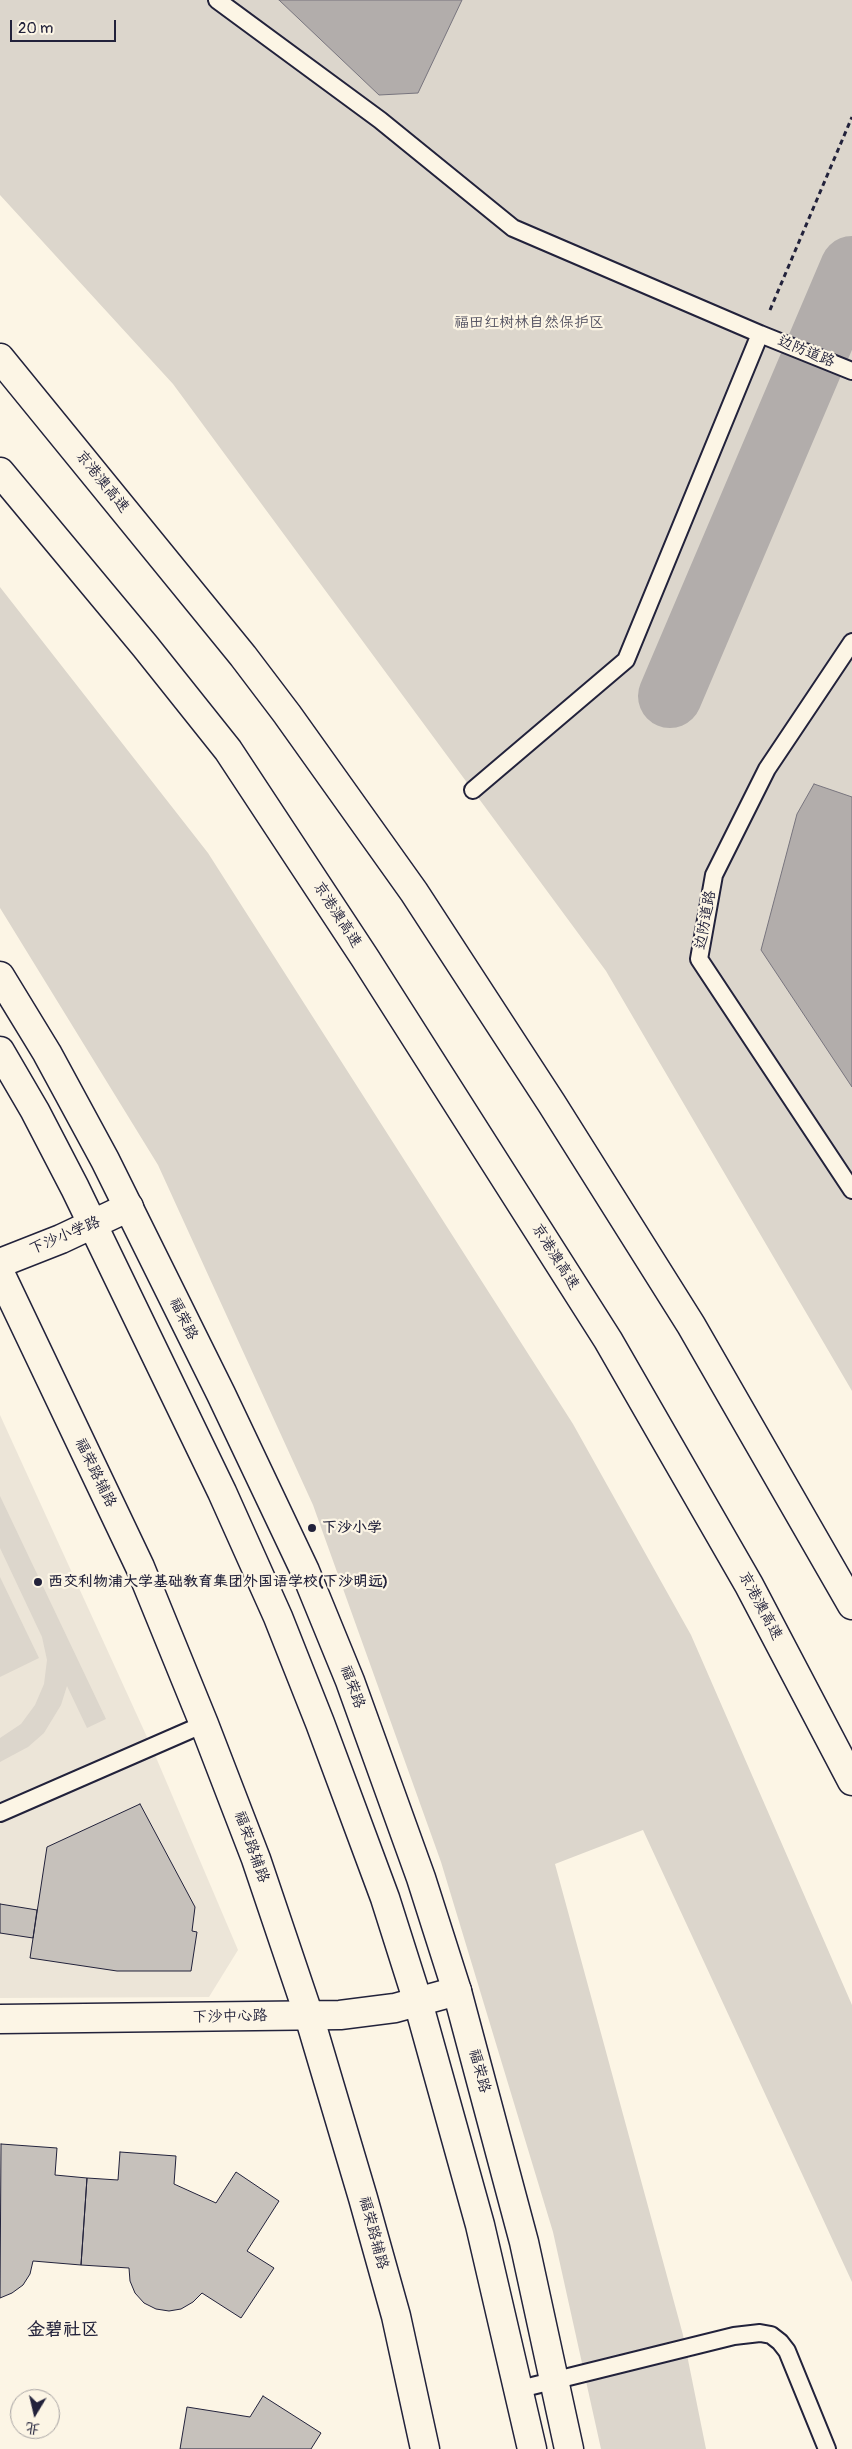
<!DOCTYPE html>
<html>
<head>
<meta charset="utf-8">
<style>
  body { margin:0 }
  #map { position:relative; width:852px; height:2449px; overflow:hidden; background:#fcf5e5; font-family:Pangolin,"LXGW WenKai TC",sans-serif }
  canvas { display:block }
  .north { position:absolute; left:10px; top:2389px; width:50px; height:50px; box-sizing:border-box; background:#fcf5e5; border:1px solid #a5a1a1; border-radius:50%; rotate:189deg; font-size:14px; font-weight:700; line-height:20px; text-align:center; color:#22223b }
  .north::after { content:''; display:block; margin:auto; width:18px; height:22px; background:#22223b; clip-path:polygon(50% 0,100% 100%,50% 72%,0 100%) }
  .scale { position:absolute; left:10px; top:20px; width:106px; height:22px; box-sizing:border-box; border:2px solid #22223b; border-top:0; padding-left:6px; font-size:15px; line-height:18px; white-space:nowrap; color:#22223b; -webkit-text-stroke:4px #fcf5e5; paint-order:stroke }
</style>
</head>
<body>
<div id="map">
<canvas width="852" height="2449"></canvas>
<div class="north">北</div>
<div class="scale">20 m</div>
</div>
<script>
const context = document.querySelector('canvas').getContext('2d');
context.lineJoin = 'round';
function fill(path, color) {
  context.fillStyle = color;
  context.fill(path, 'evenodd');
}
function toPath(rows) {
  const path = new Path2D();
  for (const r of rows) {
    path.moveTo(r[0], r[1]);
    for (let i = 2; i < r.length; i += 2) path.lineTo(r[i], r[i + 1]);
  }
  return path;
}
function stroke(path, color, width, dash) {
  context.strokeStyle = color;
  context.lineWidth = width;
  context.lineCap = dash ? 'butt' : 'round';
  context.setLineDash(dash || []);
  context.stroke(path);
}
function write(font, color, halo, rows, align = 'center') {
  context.font = font + ' Pangolin,"LXGW WenKai TC",sans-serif';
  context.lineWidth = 4.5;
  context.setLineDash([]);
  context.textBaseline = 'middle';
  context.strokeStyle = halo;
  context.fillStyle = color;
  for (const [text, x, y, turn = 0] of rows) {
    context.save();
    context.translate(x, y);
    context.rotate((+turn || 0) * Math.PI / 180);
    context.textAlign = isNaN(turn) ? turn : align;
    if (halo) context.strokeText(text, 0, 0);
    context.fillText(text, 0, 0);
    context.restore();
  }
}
fill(toPath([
  [0,1415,152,1748,238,1950,209,1997,0,1998]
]), '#ece5d8');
fill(toPath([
  [0,0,852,0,852,1391,606,971,173,384,0,195],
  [0,587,208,853,573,1424,691,1635,852,2005,852,2282,643,1830,555,1864,683,2335,706,2449,601,2449,553,2232,441,1862,313,1505,158,1165,0,908],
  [0,1496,106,1719,87,1728,67,1686,61,1705,44,1733,28,1747,0,1762,0,1738,21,1724,35,1705,44,1684,47,1660,42,1637,0,1548],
  [0,1577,39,1658,0,1677]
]), '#dcd6cc');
const water = toPath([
  [279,0,462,0,418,93,379,95,279,0],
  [814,784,852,797,852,1087,761,950,797,814,814,784]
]);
fill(water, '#b2adab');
stroke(water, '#78757e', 1);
stroke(toPath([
  [670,696,852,268]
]), '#b2adab', 64);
const building = toPath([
  [140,1804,195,1907,192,1931,197,1932,191,1971,117,1971,30,1958,47,1847,140,1804],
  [0,1904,37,1910,33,1938,0,1933,0,1904],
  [1,2144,57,2148,55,2175,87,2178,81,2265,33,2261,30,2274,23,2285,12,2293,0,2298,1,2144],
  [120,2152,176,2156,174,2184,216,2203,236,2172,279,2201,247,2251,274,2268,241,2318,202,2293,193,2302,181,2309,169,2311,156,2309,144,2303,135,2293,130,2281,129,2268,81,2265,87,2178,118,2180,120,2152],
  [263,2396,321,2433,311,2449,180,2449,187,2407,250,2417,263,2396]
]);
fill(building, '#c6c1bb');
stroke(building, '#22223b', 1);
const lane = toPath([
  [217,0,380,120,513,228,760,334,626,660,473,790],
  [760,334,852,371],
  [852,642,767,769,714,875,699,959,852,1190],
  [0,1813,204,1724],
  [520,2389,734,2336,760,2333,771,2335,780,2342,787,2351,827,2449]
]);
const street = toPath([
  [0,1263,61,1239,129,1207],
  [0,2019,340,2015,395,2008,457,1991]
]);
const secondary = toPath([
  [0,976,47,1053,105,1160,221,1394,305,1571,350,1681,421,1878,457,1991,524,2242,569,2449],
  [0,1051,35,1111,75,1188,222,1492,278,1617,320,1723,385,1898,418,2002,480,2225,532,2449],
  [0,1273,140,1567,204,1724,256,1859,309,2016,363,2198,396,2316,425,2449]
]);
const highway = toPath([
  [0,358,243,656,287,714,414,892,552,1104,691,1325,852,1605],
  [0,472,145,646,228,750,365,958,608,1340,749,1585,852,1781]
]);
stroke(lane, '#22223b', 20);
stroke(street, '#22223b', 31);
stroke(secondary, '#22223b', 31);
stroke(highway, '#22223b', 31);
stroke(toPath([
  [770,310,852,117]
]), '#22223b', 3, [5, 4]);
stroke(lane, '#fcf5e5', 16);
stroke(street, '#fcf5e5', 28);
stroke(secondary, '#fcf5e5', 28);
stroke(highway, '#fcf5e5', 28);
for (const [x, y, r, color] of [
  [312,1528,5,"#22223b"],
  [38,1582,5,"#22223b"]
]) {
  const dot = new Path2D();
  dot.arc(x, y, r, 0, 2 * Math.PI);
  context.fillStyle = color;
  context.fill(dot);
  stroke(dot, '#fcf5e5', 2);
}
write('15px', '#504f5f', '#fcf5e5', [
  ["福田红树林自然保护区",529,323]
]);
write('15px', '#22223b', '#fcf5e5', [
  ["边防道路",806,352,22],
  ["京港澳高速",102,482,51],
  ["京港澳高速",337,915,57],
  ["边防道路",706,920,-80],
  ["下沙小学路",65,1236,-23],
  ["京港澳高速",555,1257,58],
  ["福荣路",183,1319,64],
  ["福荣路辅路",95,1473,64],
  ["京港澳高速",760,1606,62],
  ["福荣路",352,1687,70],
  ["福荣路辅路",251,1847,70],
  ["下沙中心路",230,2017,-1],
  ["福荣路",479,2071,75],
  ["福荣路辅路",373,2233,75]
]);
write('bold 15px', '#22223b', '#fcf5e5', [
  ["下沙小学",322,1528],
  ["西交利物浦大学基础教育集团外国语学校(下沙明远)",48,1582]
], 'left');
write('bold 18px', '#22223b', '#fcf5e5', [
  ["金碧社区",63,2330]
]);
</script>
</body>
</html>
